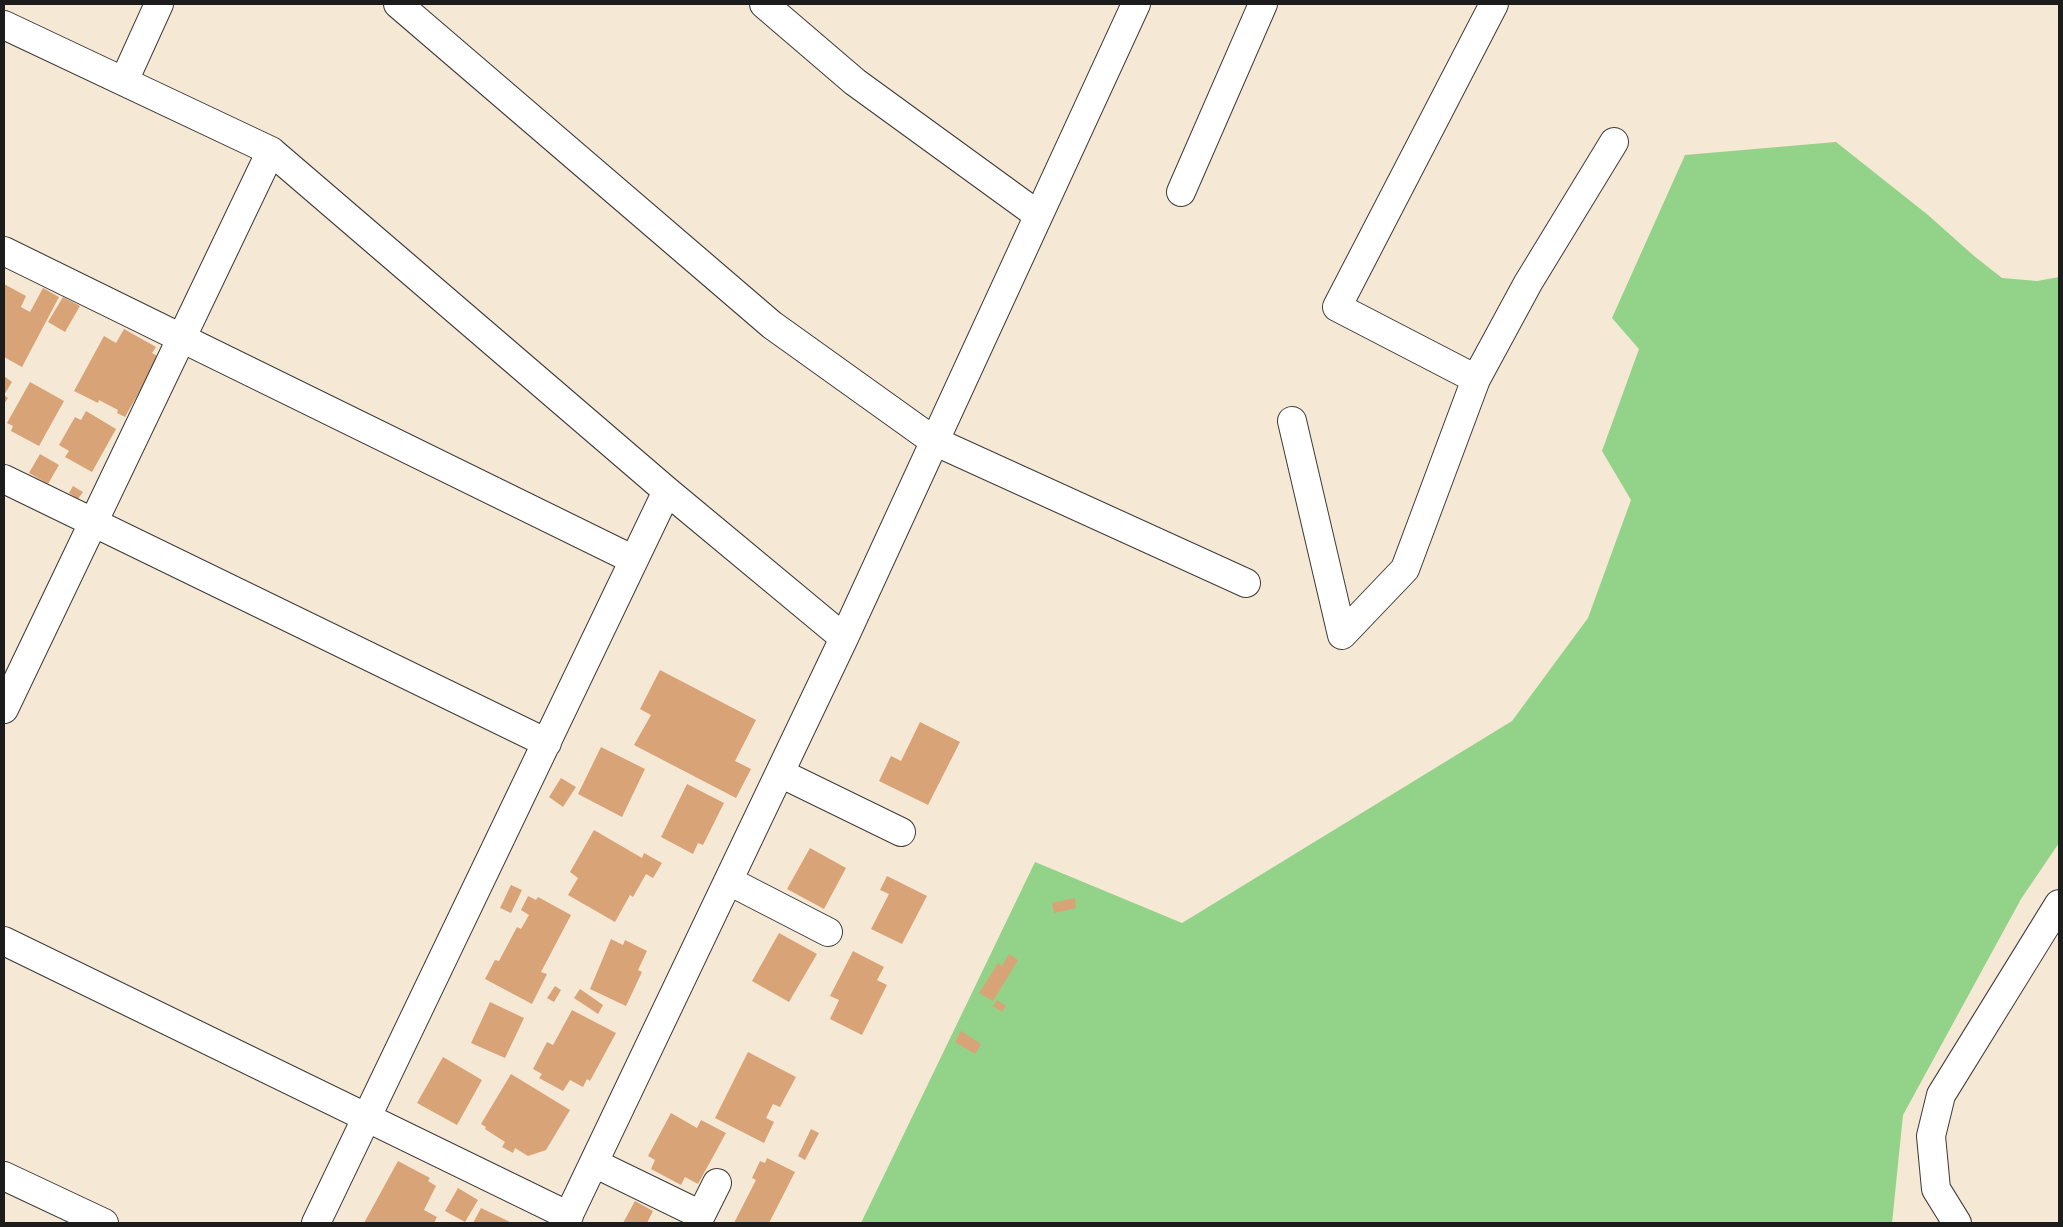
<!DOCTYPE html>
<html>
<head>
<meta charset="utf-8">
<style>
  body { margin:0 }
  #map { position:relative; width:2063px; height:1227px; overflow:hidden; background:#f5e8d5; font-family:Delius,sans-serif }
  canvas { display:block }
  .frame { position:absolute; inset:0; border:5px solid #1c1c1c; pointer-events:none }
</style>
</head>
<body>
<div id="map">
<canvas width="2063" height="1227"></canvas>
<div class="frame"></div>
</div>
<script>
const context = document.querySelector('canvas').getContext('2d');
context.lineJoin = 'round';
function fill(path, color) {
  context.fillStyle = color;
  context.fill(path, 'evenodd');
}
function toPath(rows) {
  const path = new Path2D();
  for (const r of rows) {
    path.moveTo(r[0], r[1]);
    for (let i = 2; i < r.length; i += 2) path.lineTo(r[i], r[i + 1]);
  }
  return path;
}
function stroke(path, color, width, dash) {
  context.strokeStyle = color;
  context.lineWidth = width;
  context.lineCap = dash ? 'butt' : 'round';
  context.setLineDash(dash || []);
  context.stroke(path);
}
fill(toPath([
  [1836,142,1928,215,1974,256,2002,278,2037,281,2059,277,2059,843,2021,899,1903,1115,1892,1223,861,1223,1035,862,1182,923,1512,721,1588,618,1631,500,1602,451,1639,349,1612,318,1685,155]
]), '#93d289');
fill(toPath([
  [4,284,26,296,21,307,30,312,43,288,59,297,22,367,4,357],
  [63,297,80,306,65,332,48,322],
  [124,329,156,347,152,353,159,357,125,417,117,413,118,410,99,400,98,403,74,391,104,336,116,343],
  [4,376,12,382,4,395,8,398,4,404],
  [30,382,64,401,39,446,11,431,13,426,7,423],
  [86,411,116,429,92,472,65,457,69,451,59,445,75,417,81,420],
  [40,454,59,465,48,484,29,473],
  [73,486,83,492,78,499,69,493],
  [660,670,756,720,735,761,751,769,736,798,634,745,651,715,640,709],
  [920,722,960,742,928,805,879,781,891,756,901,761],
  [601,747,645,769,622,817,578,794],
  [561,778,576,787,563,807,549,797],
  [687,784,724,803,703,845,698,843,693,854,661,837],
  [594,830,642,858,644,853,662,863,653,878,646,874,633,897,630,895,615,922,568,895,578,878,570,872],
  [810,848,846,868,824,909,787,889],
  [887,876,927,896,902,944,871,929,889,894,880,890],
  [511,885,522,890,511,913,500,908],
  [528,896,536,900,538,897,571,915,541,972,547,974,532,1004,485,979,495,960,499,961,517,927,521,929,529,915,521,910],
  [1075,898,1076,908,1054,913,1052,903],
  [779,933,817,954,789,1002,752,981],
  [611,939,623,945,625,940,647,951,638,970,642,972,626,1006,590,989],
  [853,951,884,967,877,980,887,985,862,1035,830,1019,839,1000,830,996],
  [1009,954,1018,960,993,1001,979,993,998,963,1002,966],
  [555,986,561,990,554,1002,547,998],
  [580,989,603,1005,598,1014,574,998],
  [997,1000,1006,1006,1002,1012,993,1006],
  [490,1002,524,1018,505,1058,471,1043],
  [572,1010,616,1033,590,1081,587,1079,583,1087,570,1080,563,1091,539,1078,542,1074,533,1069,547,1042,553,1045],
  [961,1031,981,1044,975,1054,955,1042],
  [748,1052,796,1077,780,1107,773,1104,766,1118,774,1122,764,1143,715,1118],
  [443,1057,482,1080,457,1125,417,1103],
  [511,1074,570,1110,546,1150,528,1156,515,1148,513,1153,502,1147,505,1142,485,1129,486,1127,481,1124],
  [671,1113,697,1128,701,1120,726,1133,698,1184,685,1177,681,1185,651,1169,655,1160,648,1156],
  [811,1129,819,1133,805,1160,798,1156],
  [767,1158,795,1172,769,1223,734,1223,756,1180,752,1178,760,1161,765,1163],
  [398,1161,430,1178,428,1181,436,1186,424,1210,437,1217,434,1223,364,1223],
  [458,1188,478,1200,465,1222,445,1211],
  [635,1201,653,1211,647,1223,623,1223],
  [481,1208,512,1223,473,1223]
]), '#d9a378');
const minor = toPath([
  [398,4,772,325,934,441,1246,583],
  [764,4,855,82,1038,215],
  [4,25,271,151,667,491,844,638],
  [124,81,159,4],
  [1181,192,1263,4],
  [4,251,634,560],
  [1476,379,1337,307,1494,4],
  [1292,421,1342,635,1405,569,1476,379,1528,283,1614,142],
  [4,479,547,743],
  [4,709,271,151],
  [780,773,901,832],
  [729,881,828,932],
  [4,941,569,1216],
  [594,1163,701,1215,697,1223],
  [4,1176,104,1223],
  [701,1215,717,1183],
  [316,1223,667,491],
  [565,1223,844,638,1136,4],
  [1957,1223,1936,1189,1931,1136,1941,1095,2059,904]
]);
stroke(minor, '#3d3b38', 30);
stroke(minor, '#fff', 28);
</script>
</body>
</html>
